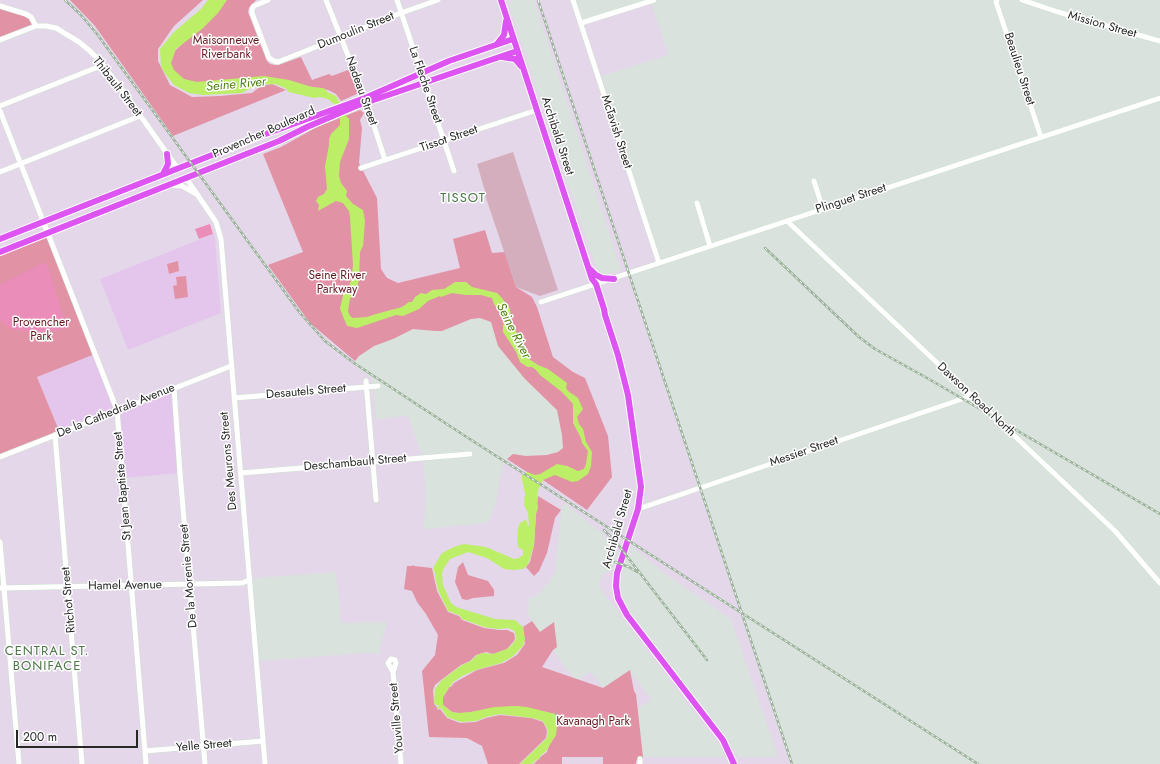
<!DOCTYPE html>
<html>
<head>
<meta charset="utf-8">
<style>
  body { margin:0 }
  #map { position:relative; width:1160px; height:764px; overflow:hidden; background:#e4d7ea; font-family:Jost,sans-serif }
  canvas { display:block }
  .scale { position:absolute; left:16px; top:730px; width:122px; height:18px; box-sizing:border-box; border:2px solid #272727; border-top:0; padding-left:5px; font-size:12px; line-height:14px; white-space:nowrap; color:#272727; -webkit-text-stroke:3px #fff; paint-order:stroke }
</style>
</head>
<body>
<div id="map">
<canvas width="1160" height="764"></canvas>
<div class="scale">200 m</div>
</div>
<script>
const context = document.querySelector('canvas').getContext('2d');
context.lineJoin = 'round';
function fill(path, color) {
  context.fillStyle = color;
  context.fill(path, 'evenodd');
}
function toPath(rows) {
  const path = new Path2D();
  for (const r of rows) {
    path.moveTo(r[0], r[1]);
    for (let i = 2; i < r.length; i += 2) path.lineTo(r[i], r[i + 1]);
  }
  return path;
}
function stroke(path, color, width, dash) {
  context.strokeStyle = color;
  context.lineWidth = width;
  context.lineCap = dash ? 'butt' : 'round';
  context.setLineDash(dash || []);
  context.stroke(path);
}
function write(font, color, halo, rows, align = 'center') {
  context.font = font + ' Jost,sans-serif';
  context.lineWidth = 3;
  context.setLineDash([]);
  context.textBaseline = 'middle';
  context.strokeStyle = halo;
  context.fillStyle = color;
  for (const [text, x, y, turn = 0] of rows) {
    context.save();
    context.translate(x, y);
    context.rotate((+turn || 0) * Math.PI / 180);
    context.textAlign = isNaN(turn) ? turn : align;
    if (halo) context.strokeText(text, 0, 0);
    context.fillText(text, 0, 0);
    context.restore();
  }
}
fill(toPath([
  [508,0,534,0,621,270,604,275,597,271],
  [573,0,1160,0,1160,764,792,764,630,273,659,263,598,77,668,55,651,1,581,23],
  [480,318,491,322,498,346,539,393,557,410,560,421,563,448,558,452,547,455,526,456,513,454,507,459,501,473,498,486,497,502,488,523,424,529,426,498,424,462,408,416,376,419,372,378,353,364,359,356,374,346,402,334,408,330,413,329,435,331,442,331,471,319],
  [566,504,604,535,618,553,614,566,602,576,599,587,722,749,725,757,643,757,637,709,652,699,630,671,603,688,591,671,576,682,532,621,528,613,529,598,535,597,547,585,555,573,562,506],
  [631,546,663,572,731,619,778,757,739,757,628,609,622,597,620,588,620,579,621,572],
  [336,572,341,623,387,622,380,648,380,654,366,653,259,661,251,581,256,578]
]), '#d9e2dc');
fill(toPath([
  [214,234,215,238,221,313,128,350,100,279],
  [95,354,117,410,174,388,180,473,122,478,117,411,60,433,37,377]
]), '#e4c6ed');
fill(toPath([
  [70,0,203,0,174,26,158,49,158,61,170,85,192,97,220,96,252,93,261,86,272,84,286,90,173,136,95,26],
  [226,0,256,0,249,8,248,12,267,61,270,64,275,65,278,65,301,57,312,80,329,74,332,76,348,70,351,71,359,93,341,101,336,94,328,90,263,78,203,84,182,79,171,69,171,55],
  [0,6,26,14,36,26,0,40],
  [360,110,364,113,360,120,362,128,359,163,377,198,381,269,387,278,398,283,460,268,453,239,485,230,492,253,505,252,516,287,532,297,537,307,553,357,573,372,585,378,608,436,612,477,587,510,543,480,527,472,507,459,513,454,526,456,547,455,558,452,563,448,562,435,557,410,525,379,498,346,491,322,480,318,471,319,442,331,435,331,413,329,393,339,374,346,359,356,355,361,310,323,268,265,303,252,263,154,281,147,317,127],
  [48,232,95,354,37,377,60,433,0,457,0,252],
  [178,261,179,271,169,274,167,264],
  [186,276,188,297,175,299,173,286,177,285,176,277],
  [538,496,561,510,555,518,547,553,539,571,534,576,526,567,530,562,534,545,536,514],
  [463,562,468,575,488,581,494,590,494,596,473,598,467,600,462,599,455,582,458,567],
  [413,565,414,566,432,568,437,591,448,612,459,616,462,620,484,628,499,630,507,630,514,633,515,638,514,641,507,649,493,654,486,652,476,655,470,661,461,665,441,680,435,685,433,690,434,704,436,706,438,710,440,709,447,718,460,723,476,722,486,718,500,715,531,718,543,722,547,730,546,738,519,764,488,764,482,746,467,738,429,737,422,671,435,655,438,635,426,614,417,602,412,591,404,589,407,566,412,566],
  [532,621,540,632,554,622,557,647,553,650,542,667,603,688,630,670,634,691,636,694,643,757,636,761,636,764,603,764,603,757,562,757,562,764,534,764,539,758,547,752,556,720,555,714,516,706,464,713,458,713,452,712,443,705,443,697,449,687,451,687,454,683,477,670,504,663,517,655,525,644,523,627]
]), '#e292a5');
fill(toPath([
  [513,152,558,290,540,296,516,287,484,192,485,191,477,164]
]), '#d4aebd');
fill(toPath([
  [210,224,213,234,199,239,195,229],
  [43,263,47,264,67,327,56,331,35,333,11,329,0,320,0,285]
]), '#ea8db9');
fill(toPath([
  [208,0,227,0,218,13,202,29,176,49,171,63,174,70,184,79,197,82,264,76,289,80,312,87,323,88,325,89,327,92,336,96,346,116,349,119,349,139,340,162,339,176,341,183,347,191,346,196,353,204,363,210,365,221,363,246,360,252,359,279,357,288,350,299,348,311,350,316,353,318,367,317,376,314,402,307,409,302,412,302,415,297,421,293,426,294,432,290,444,289,455,282,466,282,472,287,497,293,502,298,510,309,511,321,529,359,538,365,548,369,567,383,566,388,568,391,578,398,582,407,583,409,577,417,579,424,583,429,586,442,592,452,591,466,588,474,578,481,572,482,555,475,543,480,538,490,537,501,538,508,536,514,534,545,528,565,523,569,513,570,504,569,487,558,468,552,450,559,444,568,442,573,443,585,451,603,456,607,495,619,515,620,523,627,525,639,523,646,512,657,501,663,476,670,462,676,453,682,443,697,443,705,452,712,458,713,471,712,494,707,516,706,527,707,555,714,557,727,556,735,546,751,540,756,540,759,539,760,538,758,532,764,520,764,547,738,548,730,543,721,532,718,500,714,486,717,476,721,461,722,447,717,441,708,438,709,437,708,439,705,436,705,434,703,435,689,442,680,462,665,471,661,477,655,483,653,493,654,507,649,513,644,516,638,515,632,513,630,508,628,498,629,484,627,462,619,459,615,448,611,438,590,434,570,434,566,442,553,454,547,464,544,486,547,514,559,519,558,523,555,523,550,518,547,517,539,518,528,520,523,525,520,526,520,528,526,529,525,528,513,524,505,525,493,522,479,522,475,527,472,535,475,540,474,557,464,567,466,578,471,584,469,586,464,588,451,582,443,581,438,573,423,573,404,562,392,540,375,536,370,532,367,527,367,520,362,516,352,503,332,503,326,504,323,503,317,494,304,492,298,481,295,466,295,452,293,441,297,440,296,435,298,428,301,419,309,403,316,396,315,357,328,347,326,340,309,343,295,348,290,351,280,353,265,350,217,349,211,343,203,336,201,318,211,319,205,316,201,318,197,324,194,327,189,325,166,329,145,329,139,331,134,340,125,340,119,334,104,328,99,320,97,314,98,289,92,285,88,275,84,256,85,242,93,203,95,189,93,174,85,164,72,161,66,160,49,174,32,201,9]
]), '#bcef67');
const minor = toPath([
  [268,0,254,6,252,9,252,13,269,58,274,61,278,62,401,13,438,0],
  [326,0,365,98,385,160],
  [397,0,454,171],
  [573,0,659,263],
  [997,0,996,2,1041,137],
  [1022,0,1058,12,1160,41],
  [0,6,26,14,31,17,36,26,46,26,56,28,79,42,90,51,103,65,123,91,178,169],
  [581,23,654,0],
  [0,40,36,26],
  [0,106,103,65],
  [0,111,117,410,146,764],
  [361,168,537,110],
  [0,172,140,116],
  [186,178,216,222,221,239,265,764],
  [814,181,823,209],
  [170,185,182,186,198,195],
  [697,203,710,246],
  [787,221,1115,531,1160,583],
  [541,302,1160,98],
  [366,381,376,500],
  [174,388,180,473,205,764],
  [234,398,378,386],
  [55,435,82,764],
  [0,457,231,366],
  [241,473,470,454],
  [638,509,971,396],
  [0,542,19,764],
  [0,588,242,583,249,580],
  [393,672,396,663,395,660,391,659,388,663,393,672,401,764],
  [145,751,263,741],
  [640,759,640,764]
]);
const major = toPath([
  [501,0,592,279,596,284,604,309,605,315,618,355,628,395,641,487,638,509,617,573,616,586,618,598,627,615,723,740,734,764],
  [497,44,504,35,506,21],
  [502,57,515,59,521,66],
  [163,174,168,164,167,154],
  [0,239,260,136,365,98,449,61,513,39],
  [0,252,279,141,307,127,356,106,517,51],
  [590,269,596,275,602,278,614,279]
]);
stroke(minor, '#cee1cd', 6);
stroke(major, '#fff', 8);
stroke(minor, '#fff', 5);
stroke(major, '#de54f2', 6);
const rail = toPath([
  [65,0,80,14,97,34,300,313,325,341,354,363,465,436,978,764],
  [538,0,792,764],
  [765,248,859,337,875,349,927,378,1160,514],
  [604,530,616,542,707,660],
  [615,562,629,567,637,572]
]);
stroke(rail, '#9bb29b', 2.5);
stroke(rail, '#fff', 1, [3]);
write('12px', '#272727', '#fff', [
  ["Mission Street",1102,25,16],
  ["Dumoulin Street",356,31,-22],
  ["Beaulieu Street",1019,69,72],
  ["La Fleche Street",425,85,71],
  ["Thibault Street",117,87,52],
  ["Nadeau Street",361,91,70],
  ["McTavish Street",616,132,72],
  ["Provencher Boulevard",264,133,-24],
  ["Archibald Street",557,136,72],
  ["Tissot Street",449,139,-19],
  ["Plinguet Street",851,199,-18],
  ["Desautels Street",306,392,-5],
  ["Dawson Road North",976,400,43],
  ["De la Cathedrale Avenue",116,411,-22],
  ["Messier Street",804,452,-19],
  ["Des Meurons Street",229,461,-95],
  ["Deschambault Street",355,463,-5],
  ["St Jean Baptiste Street",123,486,-95],
  ["Archibald Street",618,529,-74],
  ["De la Morenie Street",189,576,-95],
  ["Hamel Avenue",125,586,-1],
  ["Ritchot Street",69,600,-95],
  ["Youville Street",397,718,-95],
  ["Yelle Street",204,746,-5]
]);
write('12px', '#63181f', '#fff', [
  ["Maisonneuve",226,41],
  ["Riverbank",226,55],
  ["Seine River",337,276],
  ["Parkway",337,290],
  ["Provencher",41,323],
  ["Park",41,337],
  ["Kavanagh Park",593,722]
]);
write('italic 13px', '#4c820c', '#fff', [
  ["Seine River",236,85,-5],
  ["Seine River",513,331,63]
]);
context.letterSpacing = '1px';
write('13px', '#4b7747', '#fff', [
  ["TISSOT",463,199],
  ["CENTRAL ST.",47,652],
  ["BONIFACE",47,667]
]);
context.letterSpacing = '0px';
</script>
</body>
</html>
